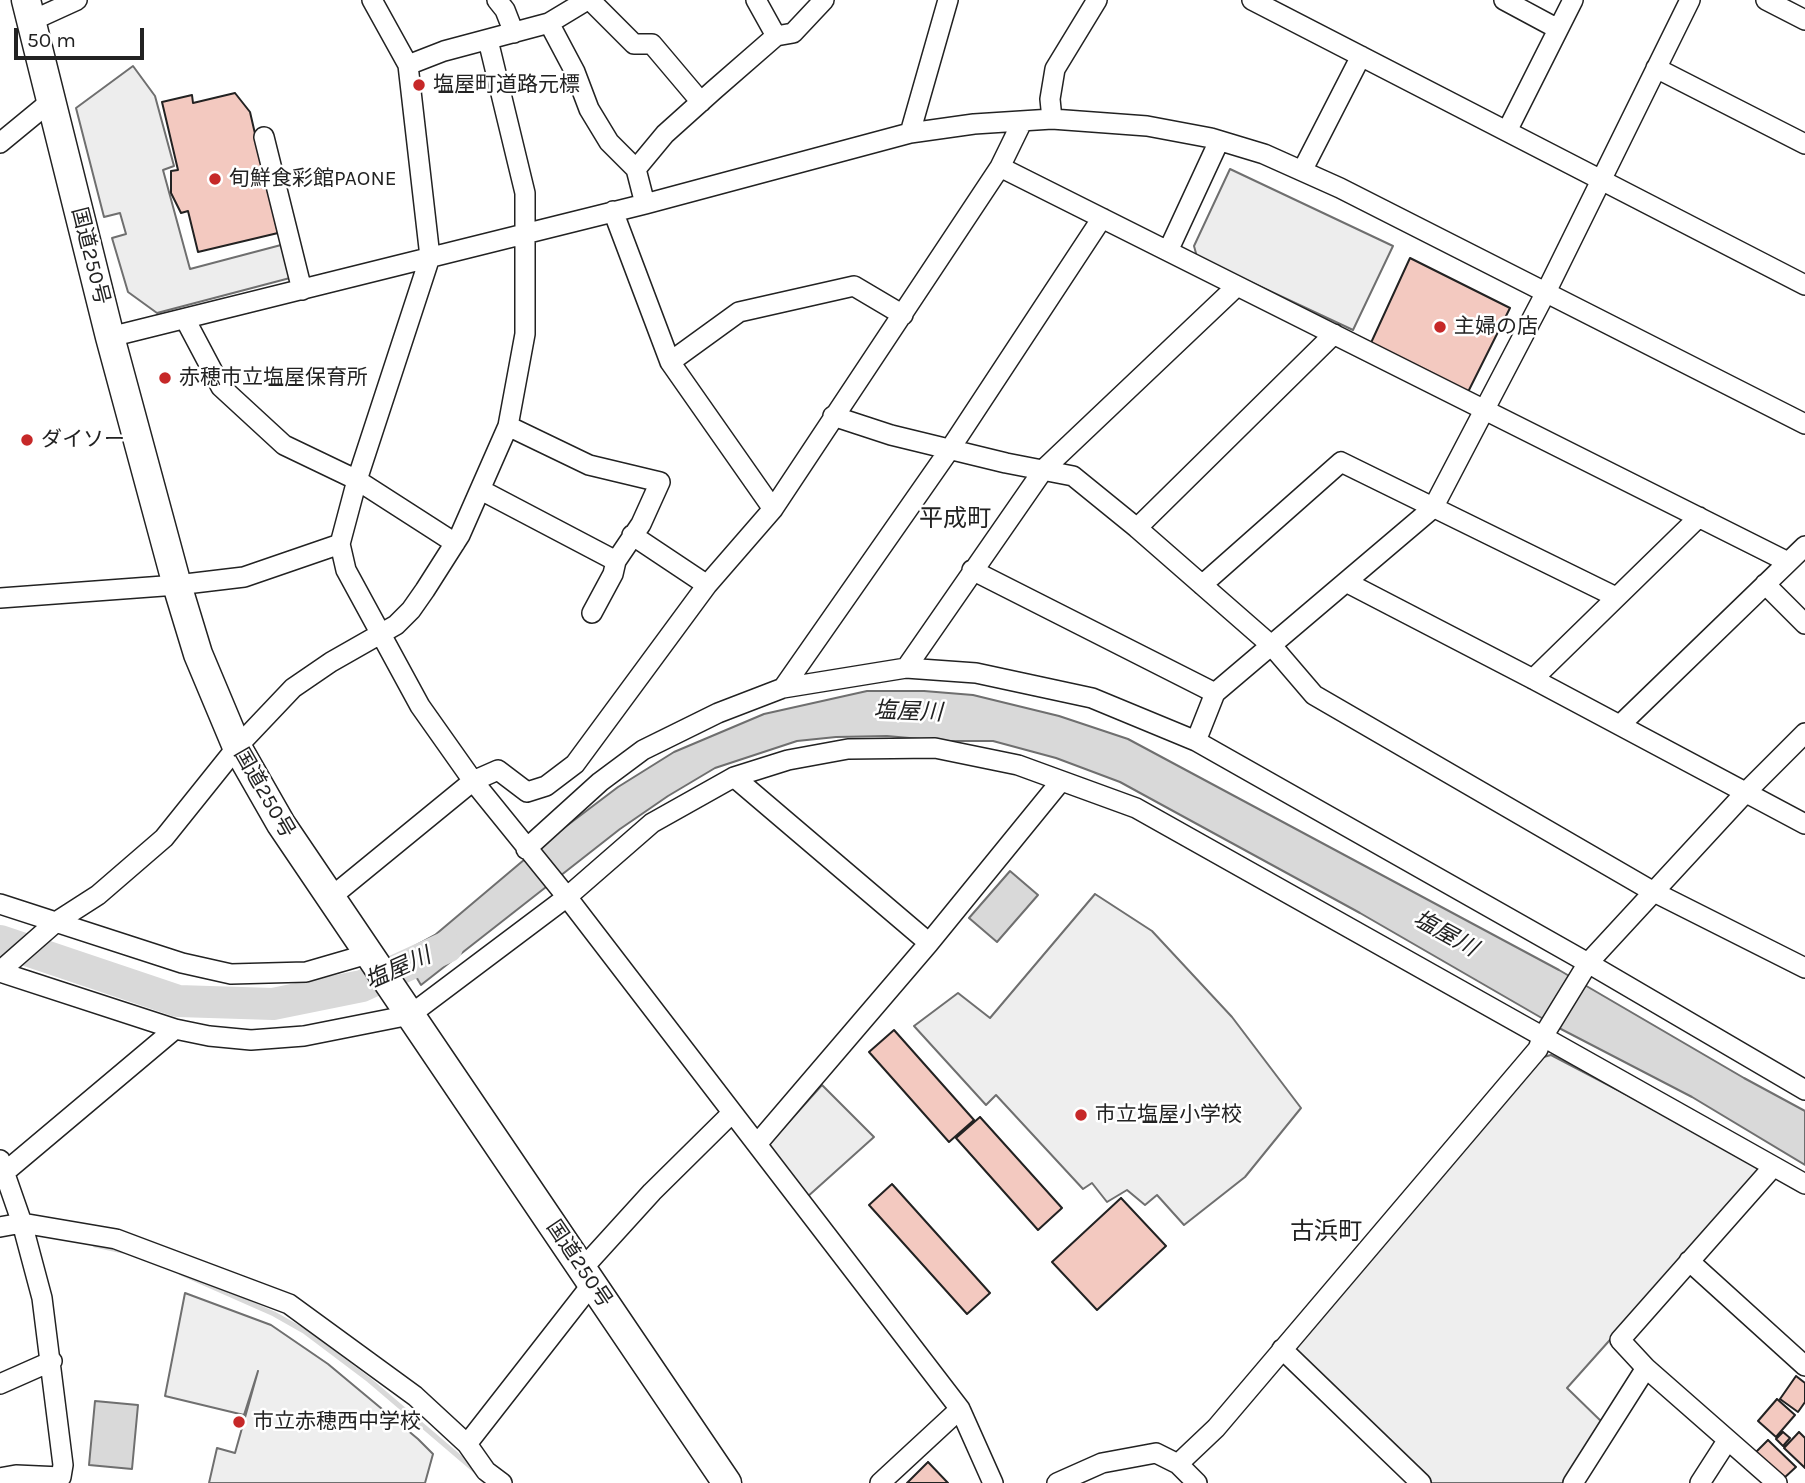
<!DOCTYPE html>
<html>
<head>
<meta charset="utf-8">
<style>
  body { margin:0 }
  #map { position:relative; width:1805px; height:1483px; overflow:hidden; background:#fff; font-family:Karla,sans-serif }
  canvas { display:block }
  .scale { position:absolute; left:14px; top:28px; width:130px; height:32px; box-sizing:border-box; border:4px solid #222; border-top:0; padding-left:9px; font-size:21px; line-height:24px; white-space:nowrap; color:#222; -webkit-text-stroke:5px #fff; paint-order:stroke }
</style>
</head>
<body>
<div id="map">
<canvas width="1805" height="1483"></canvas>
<div class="scale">50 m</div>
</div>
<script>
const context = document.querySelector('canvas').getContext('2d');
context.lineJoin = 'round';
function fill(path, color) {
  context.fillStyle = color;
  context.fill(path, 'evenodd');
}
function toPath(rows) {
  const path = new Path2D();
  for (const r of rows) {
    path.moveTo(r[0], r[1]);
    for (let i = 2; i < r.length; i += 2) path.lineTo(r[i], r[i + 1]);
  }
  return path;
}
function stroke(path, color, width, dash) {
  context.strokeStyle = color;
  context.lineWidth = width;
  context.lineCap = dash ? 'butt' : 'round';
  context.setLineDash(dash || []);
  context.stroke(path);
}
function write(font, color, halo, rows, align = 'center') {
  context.font = font + ' Karla,"Noto Sans JP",sans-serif';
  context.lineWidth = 5;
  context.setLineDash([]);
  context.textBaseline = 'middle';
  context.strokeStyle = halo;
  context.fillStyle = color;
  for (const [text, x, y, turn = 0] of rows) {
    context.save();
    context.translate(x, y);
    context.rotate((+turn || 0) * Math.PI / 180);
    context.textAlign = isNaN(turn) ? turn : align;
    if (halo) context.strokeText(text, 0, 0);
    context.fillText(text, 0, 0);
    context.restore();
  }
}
const green = toPath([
  [1095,894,1152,931,1232,1017,1301,1108,1245,1177,1184,1225,1157,1195,1145,1205,1127,1190,1107,1202,1092,1183,1083,1189,996,1095,986,1105,914,1026,958,993,990,1018,1095,894],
  [1551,1055,1757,1163,1758,1174,1567,1388,1604,1424,1567,1483,1430,1483,1294,1349,1536,1059,1551,1055],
  [185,1293,271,1325,328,1364,418,1439,433,1454,425,1483,209,1483,217,1448,235,1453,258,1371,244,1415,165,1396,185,1293]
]);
fill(green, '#eee');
stroke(green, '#6f6f6f', 2);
const parking = toPath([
  [133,66,155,96,174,166,163,170,190,269,281,245,290,278,157,313,128,292,112,238,126,234,120,213,104,217,76,108,133,66],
  [1230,169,1393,246,1353,330,1197,257,1194,246,1230,169],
  [822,1085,874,1137,806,1198,769,1144,822,1085]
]);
fill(parking, '#ededed');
stroke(parking, '#6f6f6f', 2);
const water = toPath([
  [867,691,924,691,973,695,1059,716,1128,739,1559,970,1744,1078,1805,1111,1805,1165,1692,1097,1559,1028,1360,913,1120,782,1056,758,993,741,943,741,887,736,836,737,797,741,715,768,668,796,620,829,421,985,402,953,435,935,544,843,618,787,674,752,764,714,867,691],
  [1010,871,1038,895,997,942,969,918,1010,871],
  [95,1401,138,1405,132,1469,89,1465,95,1401]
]);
fill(water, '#d9d9d9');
stroke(water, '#6f6f6f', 2);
stroke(toPath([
  [95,1245,123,1251],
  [181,1273,274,1314,304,1331,369,1380,478,1473]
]), '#d9d9d9', 5);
stroke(toPath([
  [0,941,178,1001,273,1004,362,986,447,947]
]), '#d9d9d9', 32);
const building = toPath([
  [235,93,250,112,278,233,198,252,188,211,181,213,171,193,171,171,178,170,162,102,192,95,193,103,235,93],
  [1410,258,1510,308,1468,392,1370,345,1410,258],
  [894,1030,974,1120,949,1142,869,1052,894,1030],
  [980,1117,1062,1208,1038,1230,956,1138,980,1117],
  [892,1184,990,1293,967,1314,869,1205,892,1184],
  [1121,1198,1166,1246,1097,1310,1052,1262,1121,1198],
  [1796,1376,1805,1383,1805,1402,1798,1412,1780,1399,1796,1376],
  [1777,1399,1795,1415,1776,1437,1758,1421,1777,1399],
  [1783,1432,1790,1438,1783,1446,1776,1439,1783,1432],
  [1799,1432,1805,1438,1805,1468,1784,1448,1799,1432],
  [1768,1440,1796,1467,1783,1479,1756,1452,1768,1440],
  [928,1462,948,1483,907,1483,928,1462]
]);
fill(building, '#f3c9c0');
stroke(building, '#222', 2);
const minor = toPath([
  [372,0,408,65,430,257,357,480,340,544,346,570,420,706,473,781,567,897,960,1409,993,1483],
  [497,0,505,10,514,33],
  [590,0,634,44,652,44,701,102],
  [756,0,776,36],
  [1252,0,1805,285],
  [1504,0,1558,29],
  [1766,0,1805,20],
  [31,21,77,0],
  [549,23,575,72,589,109,609,142,636,169,645,204],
  [408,65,444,51,549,23,587,0],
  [1656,68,1805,144],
  [1052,119,1050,99,1055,69,1097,0],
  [1507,131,1573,0],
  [910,133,948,0],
  [264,137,302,290],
  [0,143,51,101],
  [1000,167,1788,562],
  [636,169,665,134,714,90,776,36,793,33,824,0],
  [1302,171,1361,56],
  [613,211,670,362,773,509],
  [1168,251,1219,141],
  [185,319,221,387,284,445,357,480,455,543],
  [110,337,645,204,910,133,974,124,1052,119,1147,126,1211,138,1264,154,1340,188,1805,424],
  [670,362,739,312,854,286,903,315],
  [833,416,891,435,1006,463,1073,476,1137,528,1272,646,1314,695,1652,891,1805,968],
  [508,426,589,465,660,482,641,524,616,561,613,574,592,613],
  [481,490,616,561],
  [1137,528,1334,334],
  [632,535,707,585],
  [972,570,1215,693],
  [1346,582,1533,679,1805,824],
  [1765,584,1805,624],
  [1202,585,1341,462,1616,597],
  [0,598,177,585,244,577,340,544],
  [906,668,1044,469,1237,286],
  [1533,679,1699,517],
  [783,688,950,449,1102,218],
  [1620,725,1805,546],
  [1196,741,1215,693,1433,508,1545,294,1690,0],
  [734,777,929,943],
  [526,849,600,782,643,750,718,713,783,688,906,668,976,673,1092,698,1196,741,1588,963,1805,1090],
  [330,898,473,781,498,770,527,792,546,786,575,764,707,585,773,509,1000,167,1022,122],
  [0,904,182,963,231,974,306,972,368,954],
  [0,971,56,922,98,895,164,838,237,747,293,688,331,662,396,625,411,610,425,590,460,535,508,426,525,334,525,193,488,40],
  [0,972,175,1029,209,1036,251,1040,304,1036,410,1015,567,897,652,823,734,777,788,760,848,749,935,748,1018,765,1136,808,1805,1184],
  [757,1144,929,943,1061,781],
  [0,1160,22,1223,42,1298,63,1465,61,1477,16,1475,0,1478],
  [1773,1167,1620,1340,1646,1368,1777,1483],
  [5,1172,175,1029],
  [0,1227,22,1223,116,1239,289,1304,415,1396,467,1444,486,1471,502,1483],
  [1689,1261,1805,1366],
  [582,1269,652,1192,732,1113],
  [1282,1349,1421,1483],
  [0,1384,52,1361],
  [467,1444,592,1284],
  [1178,1464,1216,1428,1538,1049,1542,1038,1588,963,1745,793,1805,733],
  [880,1483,960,1409],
  [1057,1483,1102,1463,1156,1453,1178,1464,1197,1483],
  [1573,1483,1646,1368],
  [1700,1483,1727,1441]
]);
const highway = toPath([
  [26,0,110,337,177,585,198,654,237,747,281,824,727,1483]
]);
stroke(minor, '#222', 22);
stroke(highway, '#222', 31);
stroke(minor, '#fff', 19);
stroke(highway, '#fff', 28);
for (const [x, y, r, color] of [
  [419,85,7,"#c62828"],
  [215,179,7,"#c62828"],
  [1440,327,7,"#c62828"],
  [165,378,7,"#c62828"],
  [27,440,7,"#c62828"],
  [1081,1115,7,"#c62828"],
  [239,1422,7,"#c62828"]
]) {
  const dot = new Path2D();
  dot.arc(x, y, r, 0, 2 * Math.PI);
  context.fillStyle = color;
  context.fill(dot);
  stroke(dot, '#fff', 2.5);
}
write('21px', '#222', '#fff', [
  ["塩屋町道路元標",433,85],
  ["旬鮮食彩館PAONE",229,179],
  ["主婦の店",1454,327],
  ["赤穂市立塩屋保育所",179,378],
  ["ダイソー",41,440],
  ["市立塩屋小学校",1095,1115],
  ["市立赤穂西中学校",253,1422]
], 'left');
write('21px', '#222', '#fff', [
  ["国道250号",90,256,76],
  ["国道250号",264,793,60],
  ["国道250号",579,1264,56]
]);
write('italic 23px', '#222', '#fff', [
  ["塩屋川",908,712,2],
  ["塩屋川",1445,934,29],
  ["塩屋川",398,969,-24]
]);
write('24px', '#222', '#fff', [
  ["平成町",955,519],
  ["古浜町",1326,1232]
]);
</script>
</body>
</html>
